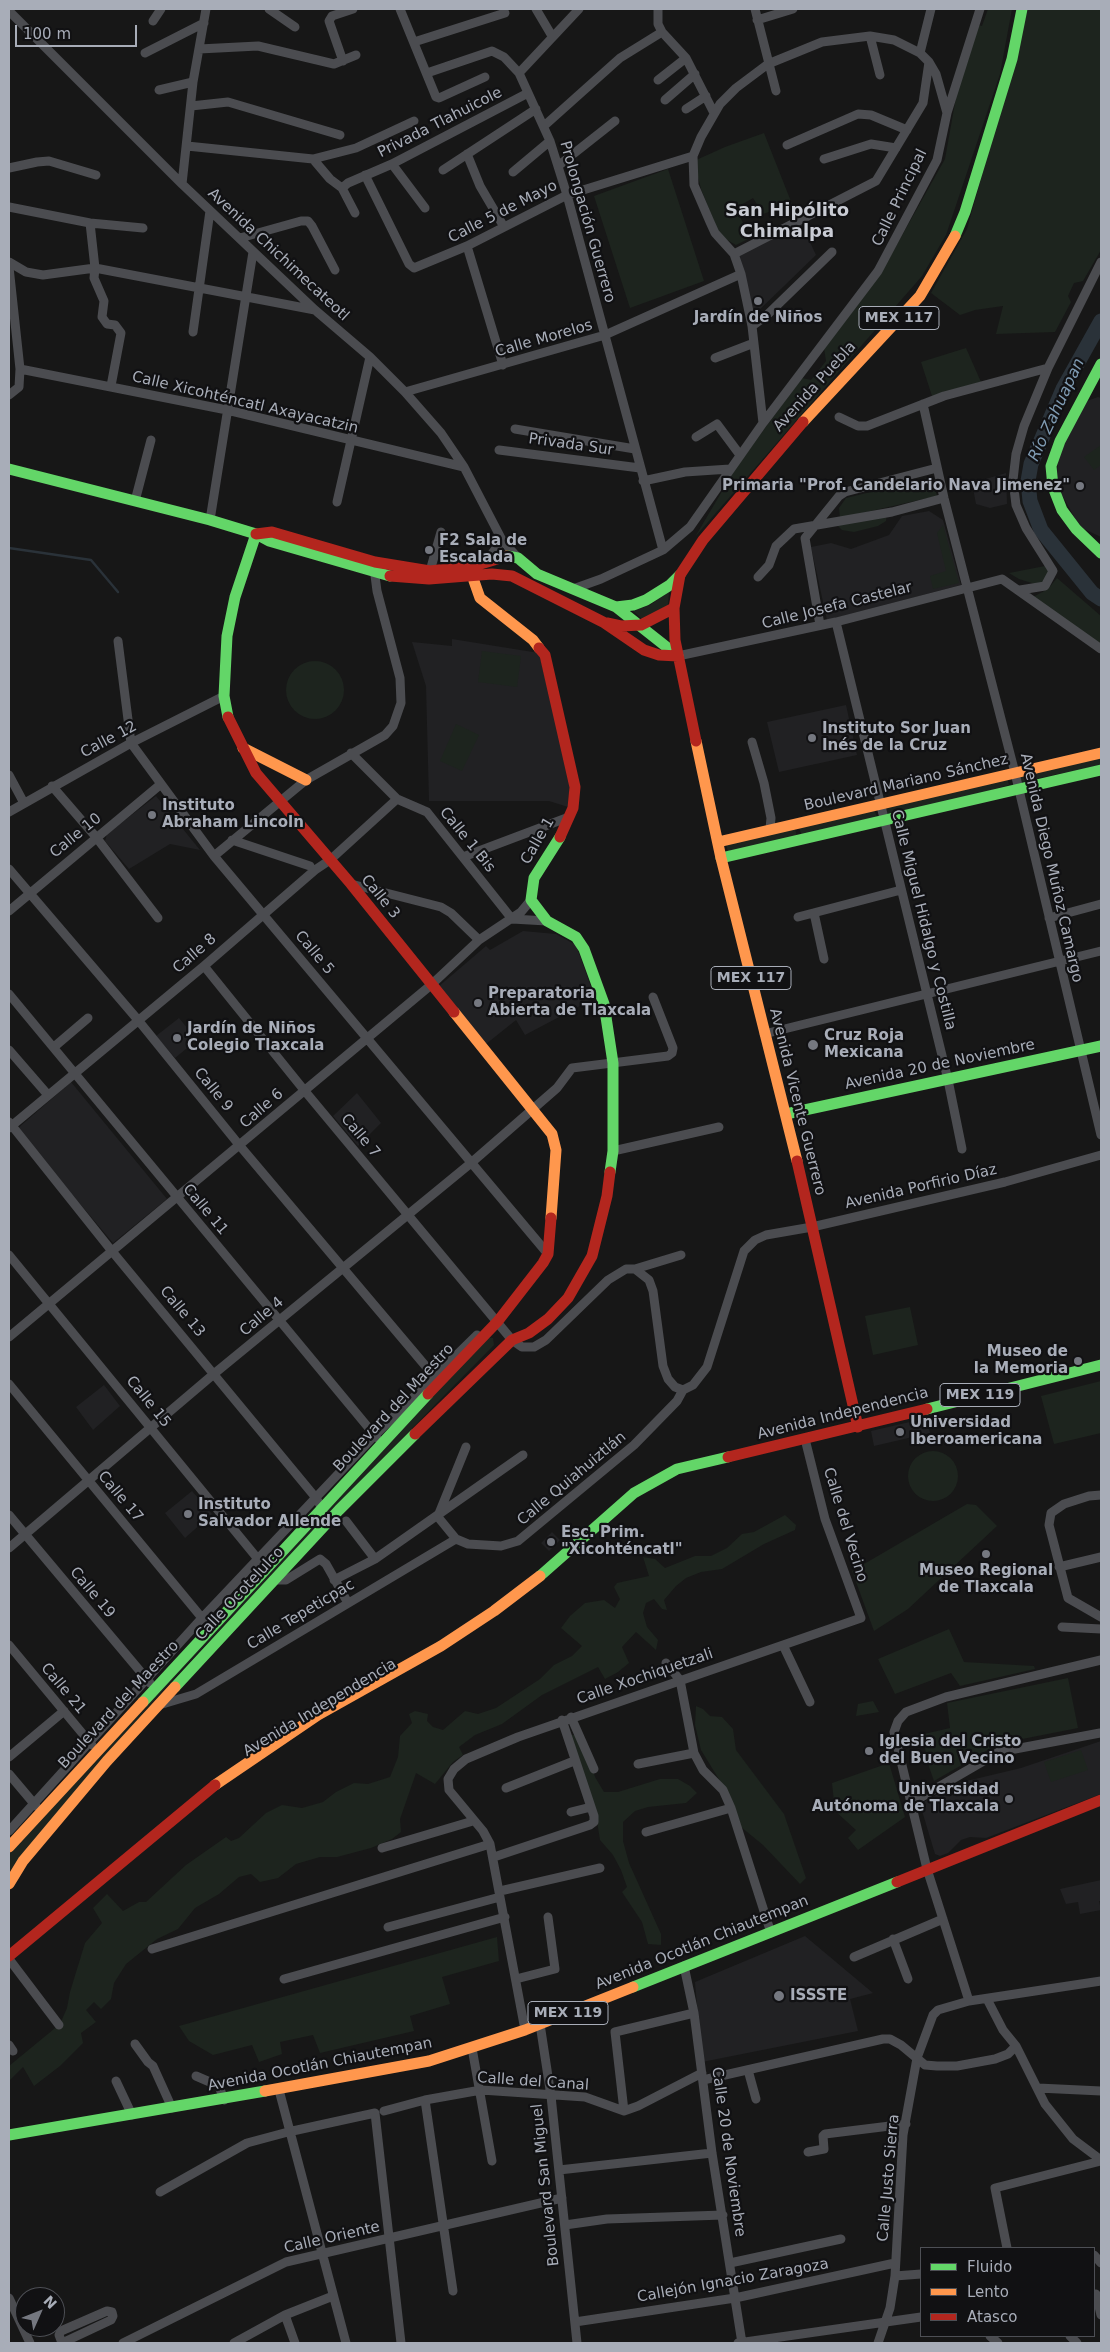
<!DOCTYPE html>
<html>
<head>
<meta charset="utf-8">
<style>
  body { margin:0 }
  #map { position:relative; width:1110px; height:2352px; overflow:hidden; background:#171717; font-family:"DejaVu Sans",sans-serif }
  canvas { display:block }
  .frame { position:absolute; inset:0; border:10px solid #a8adb8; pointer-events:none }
  .legend { position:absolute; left:920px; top:2247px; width:175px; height:90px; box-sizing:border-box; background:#111113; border:1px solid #4d4f55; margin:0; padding:6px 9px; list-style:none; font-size:15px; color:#a8adb8 }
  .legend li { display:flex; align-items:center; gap:10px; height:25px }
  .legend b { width:25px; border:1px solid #4d4f55 }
  .north { position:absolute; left:15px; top:2287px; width:50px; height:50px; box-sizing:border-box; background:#111113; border:1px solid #4d4f55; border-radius:50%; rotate:46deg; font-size:14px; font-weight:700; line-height:20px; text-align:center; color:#a8adb8 }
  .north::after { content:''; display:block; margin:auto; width:18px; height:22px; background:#757880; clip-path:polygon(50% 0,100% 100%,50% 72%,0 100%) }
  .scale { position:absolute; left:15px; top:25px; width:122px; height:22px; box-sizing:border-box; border:2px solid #a8adb8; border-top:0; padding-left:6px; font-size:15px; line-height:18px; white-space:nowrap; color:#a8adb8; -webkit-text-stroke:4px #111113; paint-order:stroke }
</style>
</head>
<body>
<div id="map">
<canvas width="1110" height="2352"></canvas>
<div class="frame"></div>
<ul class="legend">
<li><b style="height:6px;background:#63d668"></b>Fluido</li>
<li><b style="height:6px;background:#ff974d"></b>Lento</li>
<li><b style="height:6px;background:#b3261e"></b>Atasco</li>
</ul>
<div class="north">N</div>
<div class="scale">100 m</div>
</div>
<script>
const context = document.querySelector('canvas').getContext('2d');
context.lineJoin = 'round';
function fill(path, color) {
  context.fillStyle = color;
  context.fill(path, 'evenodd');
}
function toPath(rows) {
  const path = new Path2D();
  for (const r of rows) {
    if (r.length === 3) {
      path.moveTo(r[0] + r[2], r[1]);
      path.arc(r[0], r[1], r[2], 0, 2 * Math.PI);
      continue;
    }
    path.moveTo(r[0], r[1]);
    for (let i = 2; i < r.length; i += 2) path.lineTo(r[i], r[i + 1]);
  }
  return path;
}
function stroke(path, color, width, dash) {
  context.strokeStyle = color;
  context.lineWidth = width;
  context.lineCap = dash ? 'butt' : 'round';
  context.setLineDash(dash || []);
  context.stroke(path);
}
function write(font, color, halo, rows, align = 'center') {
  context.font = font + ' "DejaVu Sans",sans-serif';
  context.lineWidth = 4.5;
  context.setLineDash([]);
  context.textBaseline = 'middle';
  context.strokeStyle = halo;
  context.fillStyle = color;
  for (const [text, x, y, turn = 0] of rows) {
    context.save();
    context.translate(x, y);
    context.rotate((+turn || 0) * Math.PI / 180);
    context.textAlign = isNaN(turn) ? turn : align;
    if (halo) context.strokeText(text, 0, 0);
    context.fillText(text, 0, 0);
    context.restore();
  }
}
fill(toPath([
  [801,223,816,255,752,317,738,255],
  [1098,397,1101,398,1101,537,1084,529,1076,520,1062,495,1057,478,1058,460,1066,440,1087,401],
  [1006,473,1007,504,990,508,976,504,972,483],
  [929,511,943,520,961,585,827,620,811,547,831,543,851,549,889,535,902,516],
  [452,639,539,653,570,779,568,807,549,801,429,801,426,686,412,642,452,646],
  [846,705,857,755,779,772,767,722],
  [156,796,200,850,170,844,129,869,105,841,107,834],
  [523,931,556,934,576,945,595,998,525,1035,516,1020,486,1044,438,987,486,946,490,950],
  [179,1018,197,1040,175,1058,156,1036],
  [71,1082,167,1199,113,1243,17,1129],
  [357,1093,381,1123,358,1146,333,1116],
  [104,1385,120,1406,93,1430,76,1407],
  [927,1418,930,1433,874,1446,871,1431],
  [192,1491,212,1514,185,1538,165,1513],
  [552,1532,560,1540,549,1551,541,1543],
  [1101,1741,1101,1794,986,1838,970,1837,961,1840,948,1853,940,1856,935,1854,920,1804,958,1783,1021,1768],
  [1101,1880,1101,1901,1099,1901,1101,1910,1080,1914,1078,1902,1066,1904,1060,1889],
  [805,1936,873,1993,850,1999,858,2031,702,2062,695,1982]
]), '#212123');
fill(toPath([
  [988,9,1012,9,1000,74,946,235,922,276,695,537,737,466,802,378,811,380,826,361,824,348,882,271,945,159,960,75,974,24,982,26],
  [1028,9,1101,9,1101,250,1083,281,1074,283,1068,296,1071,302,1055,332,996,334,1003,306,975,310,960,315,931,293,967,229],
  [764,133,792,204,763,214,753,198,736,208,750,238,736,245,720,236,701,189,694,161,725,147],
  [668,169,704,281,630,308,594,196],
  [966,348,981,382,932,396,921,362],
  [1101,445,1101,465,1094,470,1084,457],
  [932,477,937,496,840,518,839,508,846,498],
  [887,514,886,521,878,526,854,532,842,530,836,524],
  [943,525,959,583,933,589,930,576,946,571,937,533],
  [1045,566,1049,571,1048,578,1038,585,1019,579,1009,573],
  [1057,578,1101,616,1101,646,1033,597,1048,589],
  [669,592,668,605,643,620,633,611,650,605],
  [482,651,521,656,517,687,478,682],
  [315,690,29],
  [456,724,479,735,462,771,440,761],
  [1101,755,1101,765,1021,782,1021,774],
  [1007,777,1009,785,888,818,885,805],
  [874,809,878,820,802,836,798,825],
  [794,826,797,836,728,853,726,843],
  [910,1307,918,1345,873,1355,865,1316],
  [486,1337,493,1338,494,1345,363,1478,179,1673,98,1764,9,1872,9,1851],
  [1101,1381,1101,1433,1054,1444,1041,1396],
  [933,1476,25],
  [967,1504,976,1505,997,1526,908,1609,874,1631,852,1571],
  [785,1515,796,1525,795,1530,764,1544,722,1569,701,1572,686,1578,676,1586,664,1600,667,1610,662,1609,654,1599,646,1603,643,1613,647,1627,658,1640,656,1650,636,1632,622,1647,629,1663,618,1672,605,1679,598,1667,542,1695,502,1724,475,1735,459,1747,463,1755,453,1762,435,1784,416,1773,400,1819,401,1832,392,1839,371,1848,337,1857,320,1857,296,1864,278,1878,260,1882,251,1874,239,1877,219,1894,195,1908,178,1929,157,1939,126,1964,114,1983,111,1999,101,2009,94,2002,86,2010,96,2022,81,2033,83,2043,60,2066,34,2086,23,2067,9,2081,9,2066,60,2024,67,2008,70,1992,85,1943,102,1923,93,1908,107,1894,123,1911,139,1902,146,1902,186,1865,226,1837,231,1841,239,1838,266,1813,282,1805,302,1808,323,1802,336,1792,354,1783,368,1784,390,1777,398,1757,400,1736,412,1723,409,1714,415,1711,428,1714,427,1721,433,1727,443,1730,465,1711,478,1714,496,1708,540,1679,554,1665,572,1656,582,1646,561,1628,570,1616,585,1603,604,1600,615,1608,620,1599,614,1587,617,1583,649,1576,643,1557,655,1559,665,1568,695,1556,711,1556,727,1548,742,1534,754,1532],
  [949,1629,964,1662,1034,1666,1035,1669,960,1686,951,1673,895,1694,878,1659],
  [1068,1678,1078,1728,1007,1742,993,1747,934,1781,926,1758,924,1734,950,1728,947,1703],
  [873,1701,879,1712,856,1716,858,1704],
  [696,1706,703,1709,710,1716,722,1717,733,1729,736,1750,784,1814,806,1878,800,1884,763,1845,741,1827,728,1794,701,1750,695,1725],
  [570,1735,578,1735,586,1745,595,1777,604,1792,618,1792,660,1779,678,1779,690,1786,697,1793,686,1803,648,1807,635,1811,623,1822,623,1841,629,1863,661,1934,661,1945,648,1944,642,1922,622,1892,627,1887,621,1870,613,1855,600,1840,596,1815],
  [1081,1750,1088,1770,1051,1782,1044,1762],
  [889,1763,905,1817,858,1850,848,1838,856,1830,835,1811,832,1783],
  [497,1937,499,1961,442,1977,450,2004,410,2016,414,2031,320,2053,313,2035,280,2042,282,2054,259,2062,252,2045,213,2055,189,2041,179,2026]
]), '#1d241e');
stroke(toPath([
  [9,548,91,560,118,592]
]), '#2a3239', 2.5);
stroke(toPath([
  [1101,321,1063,389,1031,464,1028,481,1030,501,1041,530,1092,593,1101,599]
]), '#2a3239', 15);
stroke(toPath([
  [269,9,295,27],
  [400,9,436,97,439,98,485,77],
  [536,9,552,36],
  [658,9,658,24,662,32,686,58,714,113],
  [755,9,776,91],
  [9,11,182,184,315,310,370,357,405,392,441,433,464,467,502,540,518,558],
  [757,20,793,9],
  [153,21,161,9],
  [870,36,880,75],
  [414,42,505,13],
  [199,49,258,46,334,64,356,55],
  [145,53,204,23],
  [920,53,931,9],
  [343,61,329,21,332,16,353,9],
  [427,73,492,51,504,57,519,73,550,141,567,195,663,550],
  [519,73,579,9],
  [658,80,686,58],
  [159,90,193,82],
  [665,100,695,74],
  [191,106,228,102,340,135],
  [686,109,706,96],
  [947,113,980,9],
  [544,126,620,58,662,32],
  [787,145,858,114,871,115,907,130],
  [187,146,313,159,356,148,414,121],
  [467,154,480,186,504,227],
  [313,159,330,179,342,188],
  [824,159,871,144,896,148],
  [392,164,425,208],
  [558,166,615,121],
  [9,168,37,162,49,161,96,175],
  [443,170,536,109],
  [513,172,550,141],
  [365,175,409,264,414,268,467,246,567,195,693,156],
  [182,184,193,82,206,9],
  [9,207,90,223,143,228],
  [355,213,342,188,348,183,392,164,528,93],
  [90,223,95,268,94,278,104,301,102,317,107,324,115,325,121,333,111,386],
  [240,238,301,221,308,221,312,226,335,270],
  [467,246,503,365],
  [734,254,876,181,923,103,929,62],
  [9,262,26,272,43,275,95,268,315,310],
  [9,267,20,369,19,387,9,395],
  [752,326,767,315,832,252],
  [193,332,210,211],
  [715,358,754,343],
  [20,369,227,410,464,467],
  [405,392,605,335,741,274],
  [923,404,944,498,1015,773,1101,1135],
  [839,417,858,426,867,426,944,396,1048,368],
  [515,429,635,449],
  [696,437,717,424,740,455],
  [499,450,640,468],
  [643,481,685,472,730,469],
  [135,501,151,440],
  [337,502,370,357],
  [210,520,253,252],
  [486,562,502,540],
  [430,571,441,532],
  [758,577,769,565,776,546,794,529,892,512,944,498],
  [573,589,601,579,663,550,690,527,763,423,878,271,937,160,947,113,936,74,929,62,920,53,894,40,870,36,822,42,768,64,736,88,720,104,701,137,693,156,694,185,710,222,715,233,734,254,741,274,752,326,763,423],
  [1020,590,1045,586,1053,571,1026,528,1016,505,1013,480,1016,454,1024,426,1048,368,1101,262],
  [836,622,948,1080,962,1149],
  [820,625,805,538,839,496,845,492,937,468],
  [118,641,131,743,214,856,548,1254],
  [678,656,836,622,1002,579,1101,649],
  [752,742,764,783,771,818,770,829],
  [351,753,397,799,427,812,512,919,547,921],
  [9,775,24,803],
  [52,786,96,837,158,918],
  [9,812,131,743,224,696],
  [232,840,310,866],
  [214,856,306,780,385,735,393,726,401,703,400,678,377,591,374,568],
  [463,857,569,817],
  [9,869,138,1020,240,1146,434,1376],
  [351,884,441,907,451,913,479,940],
  [9,911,161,784],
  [814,913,824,959],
  [798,917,901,890],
  [1049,918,1101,904],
  [204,966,304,1090,512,1340,522,1347,534,1347,546,1340,608,1280,626,1269,635,1269,649,1280,653,1291,663,1366,668,1379,675,1387,683,1390,693,1385,707,1367,744,1251,755,1240,766,1235,812,1227,1005,1182,1101,1155],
  [9,994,377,1438],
  [764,1034,1101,951],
  [54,1047,88,1018],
  [9,1050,48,1095],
  [9,1122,111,1250,316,1498,322,1508,326,1525],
  [9,1128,204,966,315,870,330,860,397,799],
  [613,1151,719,1127],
  [9,1255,262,1564],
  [635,1269,681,1255],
  [9,1337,431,985,479,940,521,912,531,900],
  [9,1384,202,1618,212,1626],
  [1101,1495,1089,1496,1064,1504,1051,1513,1049,1525,1068,1598,1101,1617],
  [9,1515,150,1683],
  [438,1516,466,1447],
  [438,1517,456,1539,468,1544,501,1546,518,1541,634,1445,677,1401,683,1390],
  [346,1521,375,1559],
  [9,1548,215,1373,471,1163,557,1088,572,1068,668,1056,672,1053,673,1048,653,997],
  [1059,1567,1101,1557],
  [273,1580,286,1580,320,1559,326,1564,348,1603],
  [334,1580,375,1559,523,1455],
  [1062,1627,1101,1629],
  [9,1645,92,1745],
  [783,1645,810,1702],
  [666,1663,680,1680,694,1753,703,1770,723,1790,731,1808,771,1933],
  [159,1705,196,1694,456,1539],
  [571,1717,594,1769],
  [9,1757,64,1711],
  [638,1764,694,1753],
  [9,1774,36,1806],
  [506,1788,574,1761],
  [911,1803,999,1752,1100,1733],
  [571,1812,591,1807],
  [9,1831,202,1618,375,1435,477,1335],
  [646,1832,731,1808],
  [382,1848,473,1821],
  [494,1857,590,1825,594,1822,594,1816,562,1720],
  [500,1891,600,1868],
  [388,1927,500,1897],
  [893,1939,908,1979],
  [152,1949,490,1844],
  [854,1957,943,1919],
  [9,1959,59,2025],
  [684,1966,694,2013,712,2153,742,2343],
  [284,1979,505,1917],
  [516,1979,555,1969,548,1917],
  [987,1999,1003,2030,1016,2046,1045,2104,1073,2139,1101,2160],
  [969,2001,927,1869,894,1732,898,1721,906,1712,946,1697,1101,1660],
  [540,2024,551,2096,577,2343],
  [525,2030,490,1844,483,1831,449,1790,448,1779,454,1769,466,1759,518,1737,861,1618,825,1519,805,1439],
  [135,2044,148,2062,153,2066,172,2108],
  [9,2045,13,2051],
  [472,2048,492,2161],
  [748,2070,756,2099],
  [196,2076,219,2086,224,2100],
  [703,2080,883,2039,890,2039,901,2045,925,2065,937,2066,957,2066,995,2059,1008,2054,1016,2046],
  [116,2081,132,2115],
  [1038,2088,1101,2091],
  [279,2090,346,2343],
  [425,2100,453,2291],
  [384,2111,425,2100,481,2090,585,2097,624,2111,638,2106,702,2073],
  [624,2111,615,2032,694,2013],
  [808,2152,824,2149,823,2136,825,2134,906,2124],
  [559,2170,712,2153],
  [160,2192,247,2143,288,2132,375,2113,401,2343],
  [565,2225,607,2219,723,2215],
  [1007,2248,995,2188,1101,2161],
  [1094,2255,1101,2263],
  [730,2263,841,2239],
  [895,2276,921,2274],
  [1096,2294,1101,2315],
  [9,2298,30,2343],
  [285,2315,295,2343],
  [575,2322,735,2298,895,2263],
  [990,2336,998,2343],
  [1070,2336,1077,2343],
  [62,2343,111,2320,113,2316,112,2312,107,2311,61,2331,59,2335,62,2343],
  [123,2343,286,2262,562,2198],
  [234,2343,285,2315,333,2296],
  [738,2343,921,2317],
  [878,2343,890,2308,895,2276,903,2135,917,2058,933,2015,938,2010,969,2001,1101,1981]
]), '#4b4c50', 9);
stroke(toPath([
  [955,236,965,212,1012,59,1022,9],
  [1101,364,1060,441,1051,466,1053,487,1062,510,1076,529,1101,553],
  [9,469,210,520,256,534,269,541,390,576],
  [507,556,518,558,537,574,616,607,678,656],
  [616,607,633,605,646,600,670,585,680,575],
  [228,717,224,696,227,636,235,597,256,534],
  [560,837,534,878,531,900,547,921,576,937,584,949,604,1004,613,1063,613,1151,610,1172],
  [721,858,1101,770],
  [786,1114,1101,1046],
  [927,1409,1101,1365],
  [540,1576,634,1493,677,1469,728,1457],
  [175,1687,339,1510,415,1434],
  [143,1702,428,1394],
  [633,1987,897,1882],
  [9,2135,265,2091]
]), '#63d668', 11);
stroke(toPath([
  [803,422,920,296,955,236],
  [474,566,474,581,480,598,533,640,539,648],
  [696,741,721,858,797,1161],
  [243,748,306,780],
  [718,842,1101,753],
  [454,1012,552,1134,556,1150,551,1218],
  [215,1785,318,1715,441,1646,494,1611,540,1576],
  [9,1847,143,1702],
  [9,1884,23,1861,107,1761,175,1687],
  [265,2091,429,2061,525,2030,633,1987]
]), '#ff974d', 11);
stroke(toPath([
  [256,534,272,532,375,562,430,571,474,566,507,556],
  [390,576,429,579,492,574,512,576,603,622,644,650,659,655,678,656],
  [607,623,621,626,641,625,674,608],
  [539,648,545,655,575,787,573,808,560,837],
  [228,717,256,773,351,884,454,1012],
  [696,741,675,640,674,608,680,575,703,540,803,422],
  [797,1161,858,1427],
  [428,1394,498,1321,543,1263,548,1254,551,1218],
  [415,1434,512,1340,529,1333,548,1319,568,1298,592,1256,607,1196,610,1172],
  [728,1457,927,1409],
  [897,1882,1101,1800],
  [9,1956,215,1785]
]), '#b3261e', 11);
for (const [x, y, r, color] of [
  [758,301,5,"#757880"],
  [1080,486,5,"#757880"],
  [429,550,5,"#757880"],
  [812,738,5,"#757880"],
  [152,815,5,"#757880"],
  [478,1003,5,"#757880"],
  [177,1038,5,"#757880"],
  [813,1045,6,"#757880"],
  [1078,1361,5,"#757880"],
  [900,1432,5,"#757880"],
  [188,1514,5,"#757880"],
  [551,1542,5,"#757880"],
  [986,1554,5,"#757880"],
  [869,1751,5,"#757880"],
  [1009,1799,5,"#757880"],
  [779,1996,6,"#757880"]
]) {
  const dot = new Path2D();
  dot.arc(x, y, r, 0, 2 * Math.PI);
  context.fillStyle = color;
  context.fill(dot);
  stroke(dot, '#111113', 2);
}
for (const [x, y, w] of [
  [899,318,80],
  [751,978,80],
  [980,1395,80],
  [568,2013,80]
]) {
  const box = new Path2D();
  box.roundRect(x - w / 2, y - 11.5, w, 23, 4);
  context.fillStyle = '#111113';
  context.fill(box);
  stroke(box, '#a8adb8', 1);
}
write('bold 14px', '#a8adb8', null, [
  ["MEX 117",899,318],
  ["MEX 117",751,978],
  ["MEX 119",980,1395],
  ["MEX 119",568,2013]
]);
write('15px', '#a8adb8', '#111113', [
  ["Privada Tlahuicole",440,123,-27],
  ["Calle Principal",900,198,-64],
  ["Calle 5 de Mayo",503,212,-27],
  ["Prolongación Guerrero",587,222,74],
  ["Avenida Chichimecateotl",278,255,43],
  ["Calle Morelos",544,339,-16],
  ["Avenida Puebla",815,387,-48],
  ["Calle Xicohténcatl Axayacatzin",245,403,13],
  ["Privada Sur",571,445,8],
  ["Calle Josefa Castelar",837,606,-14],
  ["Calle 12",109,740,-28],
  ["Boulevard Mariano Sánchez",906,783,-13],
  ["Calle 10",76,836,-39],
  ["Calle 1 Bis",467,840,51],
  ["Calle 1",538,841,-60],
  ["Avenida Diego Muñoz Camargo",1051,868,77],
  ["Calle 3",380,897,51],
  ["Calle Miguel Hidalgo y Costilla",923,920,76],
  ["Calle 5",314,953,50],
  ["Calle 8",195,954,-41],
  ["Avenida 20 de Noviembre",940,1065,-12],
  ["Calle 9",213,1090,51],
  ["Avenida Vicente Guerrero",797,1102,76],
  ["Calle 6",262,1109,-41],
  ["Calle 7",360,1136,50],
  ["Avenida Porfirio Díaz",921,1187,-13],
  ["Calle 11",205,1210,50],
  ["Calle 13",182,1312,50],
  ["Calle 4",262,1317,-40],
  ["Calle 15",148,1402,51],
  ["Boulevard del Maestro",394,1408,-47],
  ["Avenida Independencia",843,1414,-14],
  ["Calle Quiahuiztlán",572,1479,-40],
  ["Calle 17",120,1497,50],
  ["Calle del Vecino",845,1525,73],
  ["Calle 19",92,1593,50],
  ["Calle Ocotelulco",240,1594,-47],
  ["Calle Tepeticpac",301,1615,-31],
  ["Calle Xochiquetzali",645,1677,-19],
  ["Calle 21",63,1689,50],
  ["Boulevard del Maestro",119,1705,-47],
  ["Avenida Independencia",320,1708,-31],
  ["Avenida Ocotlán Chiautempan",702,1943,-22],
  ["Avenida Ocotlán Chiautempan",320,2065,-11],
  ["Calle del Canal",533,2082,4],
  ["Calle 20 de Noviembre",728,2152,82],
  ["Calle Justo Sierra",889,2178,-85],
  ["Boulevard San Miguel",546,2185,-96],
  ["Calle Oriente",332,2238,-13],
  ["Callejón Ignacio Zaragoza",733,2281,-10]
]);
write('bold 15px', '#a8adb8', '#111113', [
  ["Jardín de Niños",758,318,"center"],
  ["Primaria \"Prof. Candelario Nava Jimenez\"",1070,486,"right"],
  ["F2 Sala de",439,541],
  ["Escalada",439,558],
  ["Instituto Sor Juan",822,729],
  ["Inés de la Cruz",822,746],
  ["Instituto",162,806],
  ["Abraham Lincoln",162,823],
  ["Preparatoria",488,994],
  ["Abierta de Tlaxcala",488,1011],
  ["Jardín de Niños",187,1029],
  ["Colegio Tlaxcala",187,1046],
  ["Cruz Roja",824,1036],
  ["Mexicana",824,1053],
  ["Museo de",1068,1352,"right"],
  ["la Memoria",1068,1369,"right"],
  ["Universidad",910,1423],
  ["Iberoamericana",910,1440],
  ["Instituto",198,1505],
  ["Salvador Allende",198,1522],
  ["Esc. Prim.",561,1533],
  ["\"Xicohténcatl\"",561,1550],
  ["Museo Regional",986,1571,"center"],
  ["de Tlaxcala",986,1588,"center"],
  ["Iglesia del Cristo",879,1742],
  ["del Buen Vecino",879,1759],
  ["Universidad",999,1790,"right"],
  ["Autónoma de Tlaxcala",999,1807,"right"],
  ["ISSSTE",790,1996]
], 'left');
write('italic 16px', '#7f9bb3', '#111113', [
  ["Río Zahuapan",1057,410,-65]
]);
write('bold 18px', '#c9ccd4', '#111113', [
  ["San Hipólito",787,211],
  ["Chimalpa",787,232]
]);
</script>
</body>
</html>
